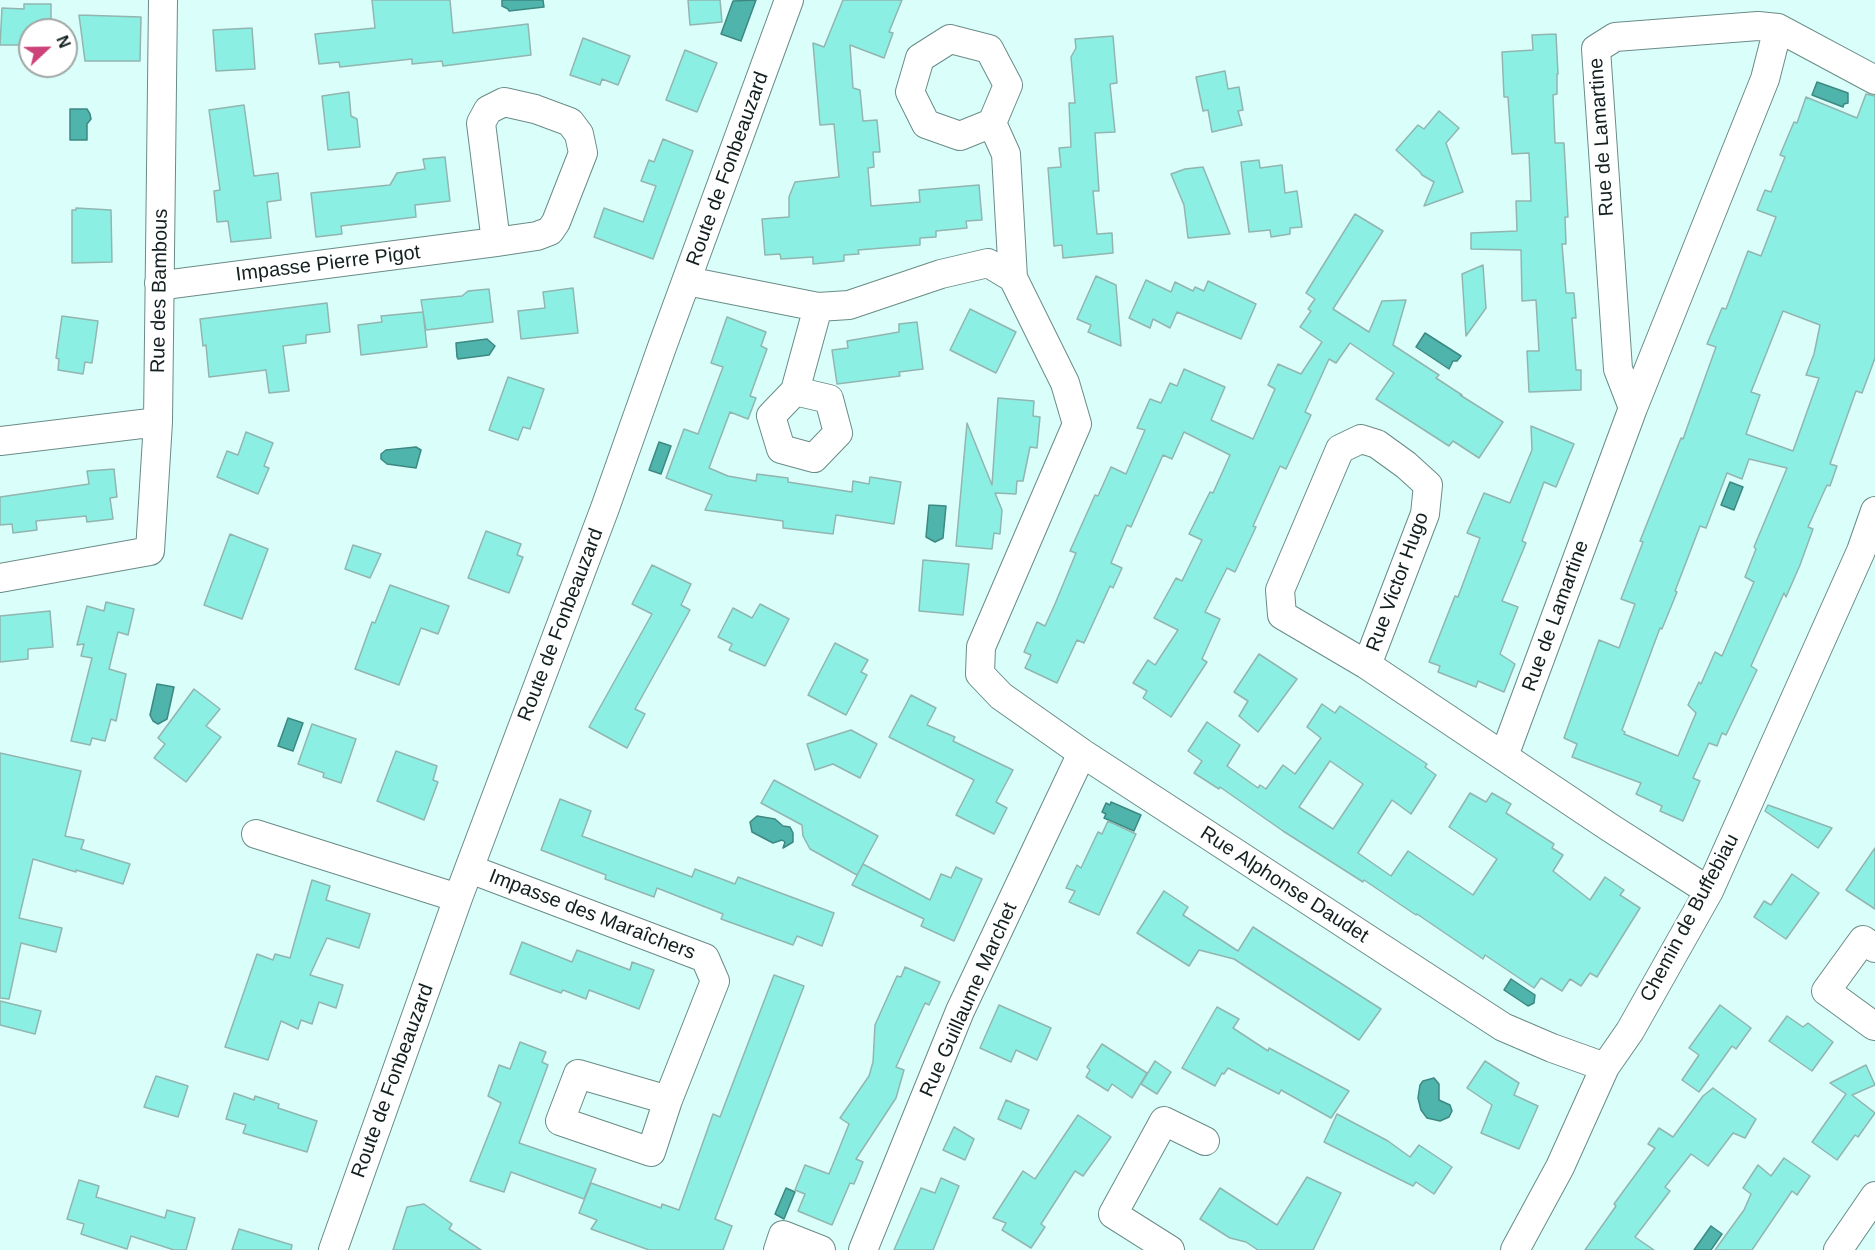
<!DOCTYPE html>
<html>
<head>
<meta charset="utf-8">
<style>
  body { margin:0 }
  #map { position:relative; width:1875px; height:1250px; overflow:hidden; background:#dafffa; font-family:Arial,sans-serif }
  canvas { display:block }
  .north { position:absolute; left:18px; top:18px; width:60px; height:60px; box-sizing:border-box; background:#fff; border:2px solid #a1a6a5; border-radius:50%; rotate:68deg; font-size:16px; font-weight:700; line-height:24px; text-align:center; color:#13201f }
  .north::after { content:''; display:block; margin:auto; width:21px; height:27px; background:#cc4279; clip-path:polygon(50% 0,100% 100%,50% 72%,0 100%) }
</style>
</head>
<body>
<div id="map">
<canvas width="1875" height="1250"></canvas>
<div class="north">N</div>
</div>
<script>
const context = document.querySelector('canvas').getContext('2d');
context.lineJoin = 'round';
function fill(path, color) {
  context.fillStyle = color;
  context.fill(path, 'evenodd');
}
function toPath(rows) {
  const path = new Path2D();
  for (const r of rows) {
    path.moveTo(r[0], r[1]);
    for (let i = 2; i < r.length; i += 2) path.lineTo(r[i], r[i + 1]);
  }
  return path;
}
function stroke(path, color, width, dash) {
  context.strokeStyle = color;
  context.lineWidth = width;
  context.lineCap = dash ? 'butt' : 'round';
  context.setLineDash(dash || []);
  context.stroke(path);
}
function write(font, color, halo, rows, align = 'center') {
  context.font = font + ' Arial,sans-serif';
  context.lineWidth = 5;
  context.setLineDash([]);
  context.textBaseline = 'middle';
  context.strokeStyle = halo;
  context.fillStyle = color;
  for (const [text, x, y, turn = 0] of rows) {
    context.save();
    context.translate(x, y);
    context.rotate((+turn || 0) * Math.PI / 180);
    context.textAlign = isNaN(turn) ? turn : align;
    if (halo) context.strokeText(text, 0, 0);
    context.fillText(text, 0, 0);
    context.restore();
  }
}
const water = toPath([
  [502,0,543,0,544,7,509,11,508,9,502,6,502,0],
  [756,0,741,41,721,34,733,1,756,0],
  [1817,82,1848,93,1848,103,1844,104,1843,107,1812,95,1817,82],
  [70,109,87,109,90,114,91,119,87,124,87,140,70,140,70,109],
  [1425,333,1461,356,1457,361,1453,361,1449,369,1416,347,1425,333],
  [487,339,495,346,489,355,458,359,457,357,456,343,487,339],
  [659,442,671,446,661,474,649,470,659,442],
  [416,447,421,450,416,468,387,464,381,459,381,454,386,450,416,447],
  [1730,482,1743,487,1734,510,1721,505,1730,482],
  [929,505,946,506,943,538,935,542,926,537,929,505],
  [157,684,174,687,167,719,158,724,153,721,150,715,157,684],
  [288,718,303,723,293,751,278,746,288,718],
  [1111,802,1141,815,1134,831,1104,818,1106,814,1102,812,1106,803,1110,805,1111,802],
  [757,816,775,819,783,826,790,827,793,833,793,842,783,848,785,842,782,840,773,843,752,832,750,822,757,816],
  [1511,979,1535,995,1534,1003,1528,1006,1504,990,1511,979],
  [1434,1078,1439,1084,1439,1100,1450,1105,1452,1111,1449,1117,1440,1121,1427,1118,1421,1110,1418,1098,1420,1085,1423,1081,1434,1078],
  [786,1188,795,1192,784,1219,775,1214,786,1188],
  [1711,1226,1722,1234,1711,1250,1694,1250,1711,1226]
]);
fill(water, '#4fb5ac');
stroke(water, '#3d8882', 1.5);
const building = toPath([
  [372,0,450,0,453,33,528,24,531,55,443,66,442,61,412,64,412,59,340,67,339,62,319,64,315,34,375,28,372,0],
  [688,0,720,0,722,22,690,25,688,0],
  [843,0,902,0,889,32,893,33,884,58,850,45,853,88,860,90,863,121,877,120,880,152,873,152,874,167,868,168,871,206,920,202,919,190,979,185,982,220,966,221,967,228,936,231,936,237,920,238,920,245,858,250,859,254,844,255,844,261,813,264,813,257,781,259,780,254,765,255,762,219,789,217,789,197,795,182,839,177,834,124,820,125,813,43,824,47,843,0],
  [24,4,51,4,51,30,30,30,30,45,0,45,2,8,24,9,24,4],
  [79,15,141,17,140,61,85,61,79,15],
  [252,28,255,69,216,71,213,30,252,28],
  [1556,34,1558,74,1557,74,1557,94,1553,95,1555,143,1564,143,1568,217,1565,217,1566,244,1562,244,1566,293,1574,293,1576,318,1572,318,1576,370,1581,370,1581,390,1529,392,1527,351,1539,351,1536,300,1522,301,1521,250,1471,249,1471,233,1517,231,1516,201,1531,201,1529,153,1512,154,1508,97,1504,97,1502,52,1533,50,1532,35,1556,34],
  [1113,36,1117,83,1110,84,1115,132,1095,133,1099,191,1093,191,1097,234,1112,233,1113,253,1063,258,1062,245,1054,246,1048,168,1061,167,1059,148,1071,147,1069,103,1075,103,1071,57,1076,48,1075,39,1113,36],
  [583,38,630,56,618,85,602,79,600,85,570,75,583,38],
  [685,50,717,63,697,112,666,100,685,50],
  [1225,71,1228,89,1239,87,1243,110,1238,111,1242,125,1212,132,1208,110,1203,111,1196,77,1225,71],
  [349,92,351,116,357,119,360,147,328,150,322,96,349,92],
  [1866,94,1875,96,1875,358,1862,393,1856,391,1830,464,1837,466,1830,486,1827,485,1808,527,1813,529,1800,565,1786,597,1784,593,1751,666,1757,670,1726,735,1722,733,1717,746,1709,743,1693,778,1700,781,1683,821,1660,811,1662,806,1636,794,1641,783,1572,757,1577,744,1564,738,1599,640,1619,648,1635,604,1621,599,1643,542,1640,541,1681,438,1683,439,1716,347,1707,344,1722,308,1726,309,1748,251,1761,256,1776,217,1757,210,1765,190,1771,192,1785,157,1780,155,1794,122,1797,123,1806,97,1857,118,1866,94],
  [1783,311,1820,325,1814,354,1806,375,1819,378,1793,451,1746,434,1760,395,1751,392,1783,311],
  [1749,459,1787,468,1754,547,1756,549,1745,577,1754,582,1722,656,1715,652,1701,684,1699,682,1688,705,1696,713,1678,756,1624,734,1625,732,1622,730,1660,628,1662,629,1677,592,1675,591,1700,526,1706,528,1727,473,1742,479,1749,459],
  [244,105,254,176,278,173,281,200,267,202,271,238,231,242,228,221,217,222,214,191,220,190,209,110,244,105],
  [1439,111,1459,128,1446,143,1463,192,1424,206,1434,182,1422,175,1420,172,1396,150,1418,125,1424,129,1439,111],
  [663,139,693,151,653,259,594,237,604,208,643,222,656,186,641,181,649,160,654,162,663,139],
  [445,157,450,201,415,205,416,217,341,226,342,234,316,237,311,193,390,185,397,173,425,169,423,159,445,157],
  [1259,160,1260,168,1282,165,1285,193,1297,191,1302,227,1290,228,1290,234,1271,237,1270,230,1249,232,1241,162,1259,160],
  [1203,167,1230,234,1188,238,1184,205,1171,174,1185,169,1203,167],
  [76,208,111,210,112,262,72,263,72,210,76,210,76,208],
  [1355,214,1383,231,1333,309,1369,332,1382,301,1406,300,1393,345,1439,375,1436,378,1462,395,1460,395,1503,422,1479,458,1453,441,1449,446,1376,399,1394,373,1350,343,1336,363,1329,359,1305,412,1311,415,1286,469,1280,466,1253,526,1256,527,1235,572,1227,568,1205,612,1220,619,1202,659,1207,662,1171,717,1143,698,1147,691,1133,683,1148,660,1155,665,1178,630,1154,618,1176,578,1182,581,1202,540,1189,534,1210,492,1213,493,1230,455,1184,432,1172,459,1163,455,1131,527,1127,525,1111,563,1122,568,1113,588,1110,586,1084,643,1077,640,1057,683,1025,668,1031,655,1024,652,1037,622,1045,626,1055,604,1076,553,1070,551,1095,495,1098,496,1111,467,1126,474,1145,430,1137,428,1150,399,1161,403,1170,383,1177,386,1184,369,1225,387,1211,420,1253,439,1275,389,1268,385,1278,364,1301,374,1322,342,1300,327,1311,311,1308,309,1315,299,1306,293,1355,214],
  [1483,265,1486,308,1466,336,1462,274,1483,265],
  [1096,276,1116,285,1121,346,1088,332,1091,325,1077,319,1096,276],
  [1146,280,1171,292,1175,282,1193,291,1195,287,1204,291,1208,281,1256,304,1241,339,1177,312,1170,328,1153,319,1150,328,1129,318,1146,280],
  [573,288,578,333,521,339,518,311,545,308,543,292,573,288],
  [489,289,493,322,426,330,421,300,462,296,468,291,489,289],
  [327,303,330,332,306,335,306,343,283,346,289,391,269,393,266,370,209,377,206,345,203,346,200,319,327,303],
  [970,309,1016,332,996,373,950,350,970,309],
  [423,312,427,347,361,355,358,325,382,322,381,316,423,312],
  [62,316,98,321,92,363,85,362,83,374,58,370,59,359,56,358,62,316],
  [727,317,766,332,761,346,767,349,750,396,756,398,748,419,730,412,709,468,728,476,756,481,757,474,788,478,788,482,852,492,853,481,869,484,870,477,901,482,894,524,836,515,833,534,783,528,783,521,705,510,712,495,666,478,684,429,698,434,723,367,711,363,727,317],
  [917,322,923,369,899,372,900,376,837,384,832,350,848,348,847,341,899,332,899,324,917,322],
  [508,377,544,389,530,429,523,427,518,440,489,430,508,377],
  [998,398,1034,401,1033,416,1040,417,1037,448,1030,447,1023,481,1017,481,1016,494,995,493,1002,510,1000,534,994,533,992,549,956,546,967,423,992,485,998,398],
  [1531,426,1574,444,1556,487,1544,482,1522,541,1526,543,1502,601,1518,607,1500,654,1515,664,1504,692,1478,681,1476,687,1438,672,1440,666,1429,662,1455,596,1458,597,1480,538,1467,533,1484,493,1510,503,1532,450,1531,426],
  [246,432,273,443,264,466,269,468,258,494,217,477,227,451,238,455,246,432],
  [114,469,117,497,110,498,113,519,87,522,86,516,36,521,37,530,13,533,12,524,0,525,0,497,89,484,87,471,114,469],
  [486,531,521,544,517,555,523,557,509,593,468,578,486,531],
  [230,534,268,549,242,619,204,605,230,534],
  [353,545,381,554,370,578,345,569,353,545],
  [923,560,969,564,963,615,919,611,923,560],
  [652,565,691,584,681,605,690,610,635,709,645,714,627,748,589,727,652,614,632,604,652,565],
  [390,585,449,606,438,634,421,628,399,685,355,669,372,622,375,623,390,585],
  [106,602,134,609,128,635,118,632,109,669,126,674,116,721,111,719,105,741,92,738,90,745,71,741,92,658,81,656,84,644,77,645,87,606,104,611,106,602],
  [760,604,789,619,765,666,729,650,732,644,718,637,733,608,752,618,760,604],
  [50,611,53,647,28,649,28,659,0,662,0,616,50,611],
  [835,643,868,660,861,672,867,675,846,715,808,695,835,643],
  [1259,654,1297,679,1258,732,1239,716,1248,701,1234,692,1259,654],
  [194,689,220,709,206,726,221,737,186,782,154,758,165,744,158,738,194,689],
  [911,695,936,708,927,725,955,737,953,741,1013,770,996,802,1007,808,994,834,956,815,974,780,889,737,911,695],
  [1322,704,1335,713,1340,706,1427,764,1425,767,1436,775,1411,814,1392,800,1358,853,1391,876,1408,851,1473,895,1497,859,1449,827,1470,793,1486,802,1492,793,1511,804,1506,813,1554,844,1552,848,1563,855,1553,871,1590,900,1605,877,1624,890,1620,895,1640,908,1597,977,1590,973,1581,986,1570,979,1562,991,1541,978,1534,988,1485,955,1483,959,1417,914,1416,915,1364,880,1363,882,1283,831,1220,787,1219,789,1194,773,1202,761,1188,751,1207,722,1240,745,1227,766,1258,788,1260,785,1266,789,1283,765,1295,774,1321,738,1307,727,1322,704],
  [1330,761,1363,784,1333,829,1299,807,1330,761],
  [312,724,356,739,341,783,323,777,324,773,298,764,312,724],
  [851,730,877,744,860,778,833,764,815,770,807,744,851,730],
  [396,751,437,766,433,780,438,782,424,820,377,801,396,751],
  [0,753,81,771,65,836,84,840,81,849,130,864,123,884,76,870,76,872,33,859,19,918,62,928,56,952,21,943,9,999,0,998,0,753],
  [774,780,878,836,857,875,810,849,803,836,802,825,761,803,774,780],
  [560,799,591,811,582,836,692,877,695,869,735,884,738,877,834,913,822,946,797,936,793,945,721,919,723,914,657,888,654,897,605,879,606,875,541,850,560,799],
  [1768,805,1832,828,1818,848,1765,811,1768,805],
  [1108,821,1136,834,1099,915,1069,902,1075,891,1066,888,1077,865,1081,868,1098,832,1102,834,1108,821],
  [1875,848,1875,909,1846,890,1875,848],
  [863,864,930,900,941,874,951,878,956,867,982,879,954,941,921,926,924,919,852,885,863,864],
  [1792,874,1819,893,1786,939,1754,917,1764,901,1771,905,1792,874],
  [312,880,330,886,326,900,370,914,359,948,327,938,310,975,343,985,336,1008,319,1002,312,1024,301,1020,298,1029,281,1021,268,1060,225,1047,257,954,273,960,275,954,290,958,312,880],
  [1164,891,1188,907,1183,915,1238,951,1253,927,1381,1009,1359,1040,1234,959,1199,950,1189,966,1137,933,1164,891],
  [522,942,572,962,577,950,630,970,632,962,654,970,639,1009,589,990,586,999,563,990,561,993,510,974,522,942],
  [905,967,940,982,929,1005,925,1003,896,1067,904,1070,896,1098,856,1159,863,1162,854,1184,850,1183,832,1225,798,1211,805,1194,795,1190,805,1165,829,1174,849,1124,840,1118,869,1076,873,1062,875,1025,897,976,901,977,905,967],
  [774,975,804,986,715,1219,732,1226,723,1250,649,1250,591,1229,597,1220,579,1213,591,1183,661,1208,662,1204,679,1210,713,1114,720,1117,774,975],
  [0,1001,41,1011,35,1034,0,1025,0,1001],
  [999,1005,1051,1028,1037,1060,1016,1050,1011,1062,980,1048,999,1005],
  [1720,1005,1751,1028,1736,1049,1732,1046,1699,1092,1682,1080,1699,1055,1689,1048,1720,1005],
  [1217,1007,1239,1019,1233,1028,1268,1051,1269,1048,1349,1091,1331,1118,1281,1090,1279,1094,1228,1068,1224,1074,1222,1073,1215,1086,1182,1068,1217,1007],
  [1787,1016,1803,1027,1808,1023,1833,1042,1812,1071,1769,1041,1787,1016],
  [520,1042,546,1052,542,1062,548,1065,519,1143,596,1169,584,1199,511,1172,504,1192,470,1181,501,1103,488,1096,499,1065,510,1069,520,1042],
  [1102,1044,1147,1073,1132,1098,1112,1084,1108,1091,1086,1077,1090,1070,1087,1067,1102,1044],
  [1155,1061,1171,1072,1157,1094,1141,1084,1155,1061],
  [1485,1061,1519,1083,1514,1095,1538,1106,1519,1149,1481,1133,1492,1105,1467,1088,1485,1061],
  [1866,1065,1875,1085,1852,1095,1875,1113,1858,1137,1855,1135,1837,1160,1812,1142,1846,1094,1830,1083,1866,1065],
  [156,1076,188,1086,178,1117,144,1107,156,1076],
  [1713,1088,1756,1119,1745,1138,1733,1133,1708,1166,1691,1154,1665,1187,1670,1191,1635,1237,1654,1250,1585,1250,1616,1206,1614,1204,1655,1148,1648,1144,1659,1128,1673,1137,1703,1096,1713,1088],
  [234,1093,254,1100,255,1096,279,1104,278,1108,317,1121,307,1152,243,1133,246,1125,226,1119,234,1093],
  [1006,1100,1029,1110,1021,1129,998,1119,1006,1100],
  [1337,1114,1388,1141,1410,1157,1419,1145,1452,1167,1434,1194,1416,1182,1413,1186,1324,1142,1337,1114],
  [1078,1115,1111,1137,1083,1176,1075,1171,1041,1224,1045,1227,1031,1248,1002,1230,1006,1223,993,1218,1023,1171,1035,1179,1078,1115],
  [954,1127,974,1139,965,1160,943,1150,954,1127],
  [1784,1158,1810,1176,1797,1195,1792,1191,1752,1250,1715,1250,1744,1210,1751,1194,1743,1188,1758,1165,1771,1176,1784,1158],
  [1307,1177,1341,1193,1313,1250,1258,1250,1246,1242,1230,1238,1200,1219,1220,1188,1277,1225,1307,1177],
  [941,1178,959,1186,933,1250,894,1250,921,1188,935,1193,941,1178],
  [79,1180,99,1186,96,1197,165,1218,167,1210,195,1218,186,1250,174,1250,131,1236,127,1249,81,1234,84,1224,67,1219,79,1180],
  [424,1204,452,1224,449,1229,481,1250,393,1250,407,1207,424,1204],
  [239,1229,292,1245,291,1250,232,1250,239,1229]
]);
fill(building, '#8befe4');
stroke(building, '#92b5b0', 1.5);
const minor = toPath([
  [950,39,989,49,1008,85,992,123,960,136,926,124,910,92,920,58,950,39],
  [992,123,1006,154,1013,278],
  [687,281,818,307,849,305,941,274,988,263,1013,278,1065,383,1077,424,981,647,980,674,1001,696,1082,753,1503,1027,1552,1048,1605,1067],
  [159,283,172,284,496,242,537,236,550,231,556,222,583,153,579,134,570,122,535,109,504,102,488,110,481,123,496,242],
  [795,391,829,399,838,433,814,458,781,449,771,416,795,391,818,307],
  [1633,408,1765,79,1778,28],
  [0,441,158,422,163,0],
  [0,578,150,551,158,422],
  [1367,665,1425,514,1428,485,1406,465,1377,444,1361,439,1340,449,1280,590,1282,615,1367,665,1609,827,1709,891],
  [1504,756,1633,408,1618,369,1596,49,1615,37,1758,26,1778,28,1875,80],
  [256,834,458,898],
  [470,869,705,958,715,981,668,1100,651,1152,560,1121,578,1074,668,1100],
  [1874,1026,1826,991,1863,940,1875,948],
  [333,1250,458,898,605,508,662,347,789,0],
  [778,1250,783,1235,821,1250],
  [863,1250,960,1011,1082,753],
  [1170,1250,1113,1214,1164,1121,1205,1141],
  [1515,1250,1560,1167,1605,1067,1630,1031,1709,891,1861,551,1875,511],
  [1838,1250,1875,1196]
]);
stroke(minor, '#6a8b87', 30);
stroke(minor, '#fff', 28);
write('20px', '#13201f', '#fff', [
  ["Rue de Lamartine",1602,137,-94],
  ["Route de Fonbeauzard",728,169,-70],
  ["Impasse Pierre Pigot",328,264,-7],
  ["Rue des Bambous",160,291,-89],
  ["Rue Victor Hugo",1398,582,-70],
  ["Rue de Lamartine",1556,616,-70],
  ["Route de Fonbeauzard",561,625,-69],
  ["Rue Alphonse Daudet",1284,885,33],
  ["Impasse des Maraîchers",592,915,21],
  ["Chemin de Buffebiau",1690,918,-62],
  ["Rue Guillaume Marchet",969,1000,-66],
  ["Route de Fonbeauzard",393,1081,-70]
]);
</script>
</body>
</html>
